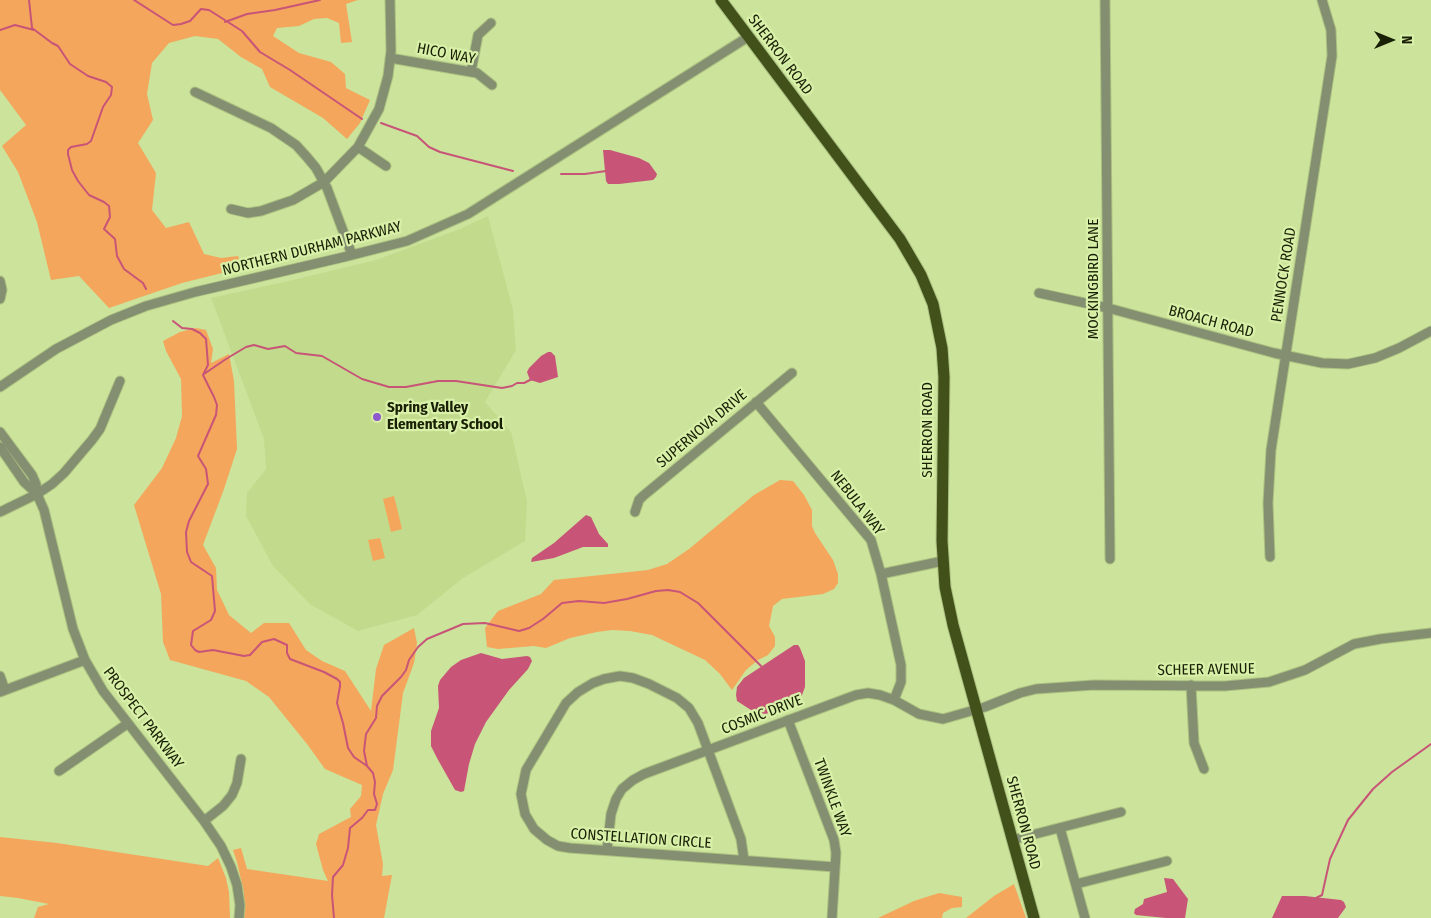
<!DOCTYPE html>
<html>
<head>
<meta charset="utf-8">
<style>
  body { margin:0 }
  #map { position:relative; width:1431px; height:918px; overflow:hidden; background:#cbe39b; font-family:"Fira Sans Condensed",sans-serif }
  canvas { display:block }
  .north { position:absolute; left:1366px; top:15px; width:50px; height:50px; -webkit-text-stroke:4px #d8f0a8; paint-order:stroke; rotate:90deg; font-size:14px; font-weight:700; line-height:20px; text-align:center; color:#192005 }
  .north::after { content:''; display:block; margin:auto; width:18px; height:22px; background:#192005; clip-path:polygon(50% 0,100% 100%,50% 72%,0 100%) }
</style>
</head>
<body>
<div id="map">
<canvas width="1431" height="918"></canvas>
<div class="north">N</div>
</div>
<script>
const context = document.querySelector('canvas').getContext('2d');
context.lineJoin = 'round';
function fill(path, color) {
  context.fillStyle = color;
  context.fill(path, 'evenodd');
}
function toPath(rows) {
  const path = new Path2D();
  for (const r of rows) {
    path.moveTo(r[0], r[1]);
    for (let i = 2; i < r.length; i += 2) path.lineTo(r[i], r[i + 1]);
  }
  return path;
}
function stroke(path, color, width, dash) {
  context.strokeStyle = color;
  context.lineWidth = width;
  context.lineCap = dash ? 'butt' : 'round';
  context.setLineDash(dash || []);
  context.stroke(path);
}
function write(font, color, halo, rows, align = 'center') {
  context.font = font + ' "Fira Sans Condensed",sans-serif';
  context.lineWidth = 4.5;
  context.setLineDash([]);
  context.textBaseline = 'middle';
  context.strokeStyle = halo;
  context.fillStyle = color;
  for (const [text, x, y, turn = 0] of rows) {
    context.save();
    context.translate(x, y);
    context.rotate((+turn || 0) * Math.PI / 180);
    context.textAlign = isNaN(turn) ? turn : align;
    if (halo) context.strokeText(text, 0, 0);
    context.fillText(text, 0, 0);
    context.restore();
  }
}
fill(toPath([
  [488,216,513,310,516,350,485,402,511,432,527,501,525,541,463,578,417,615,358,631,311,605,273,566,246,516,247,493,266,469,264,439,211,298,293,280,376,260,460,229]
]), '#c1da8b');
fill(toPath([
  [0,0,358,0,346,4,352,42,341,43,339,23,327,18,314,19,299,26,277,28,273,36,299,53,331,62,345,74,346,88,370,100,360,123,347,139,323,118,270,87,262,69,241,57,218,39,195,36,169,43,152,63,147,94,153,120,138,143,156,173,152,210,166,228,189,222,204,254,221,258,238,256,242,268,182,283,109,308,79,276,51,280,37,222,18,172,2,146,26,125,0,90],
  [196,328,206,330,213,349,211,363,229,354,234,381,237,449,224,489,203,545,216,568,217,590,229,615,251,633,264,623,289,623,306,650,322,661,345,671,371,711,376,669,384,645,414,628,417,643,414,663,403,693,393,770,383,794,376,825,383,864,382,876,392,875,384,918,244,918,244,893,237,862,233,850,241,848,247,869,328,881,323,870,316,844,319,834,351,817,350,809,361,796,362,785,325,769,307,744,269,697,246,681,170,660,163,642,161,594,134,505,162,468,176,438,182,416,181,379,166,351,163,341,180,332],
  [780,480,793,481,804,495,812,510,812,526,815,533,833,560,838,574,838,583,834,589,823,594,782,599,773,606,769,626,775,637,775,646,768,655,758,660,746,670,732,690,720,674,705,660,652,635,630,631,612,630,597,632,570,638,546,648,534,646,498,649,487,647,485,628,498,611,541,594,554,580,648,570,667,564,689,549,754,495],
  [394,496,402,529,391,532,383,499],
  [380,538,385,558,373,561,368,540],
  [0,837,57,843,208,866,218,858,226,878,229,892,230,918,34,918,38,907,49,904,18,898,0,896],
  [1014,884,1026,918,966,918,994,896],
  [939,893,962,897,962,907,952,908,943,913,942,918,878,918,914,901]
]), '#f4a65c');
fill(toPath([
  [603,150,610,150,639,158,649,163,657,174,656,177,653,180,619,184,608,184,606,181],
  [548,352,551,352,555,356,558,377,540,383,530,380,527,372,529,368,541,356],
  [586,515,591,517,599,534,608,544,608,547,583,547,554,558,531,562,532,558,554,543],
  [794,645,798,645,800,648,805,661,805,687,802,695,797,701,778,711,765,714,751,710,737,701,736,695,737,687,744,678],
  [481,653,502,659,527,656,530,657,532,661,528,669,509,690,486,722,475,744,469,764,464,791,461,792,455,790,437,758,431,746,431,731,439,708,438,686,440,680,451,667,461,660],
  [1164,878,1173,879,1188,899,1185,918,1166,918,1136,915,1134,913,1135,909,1143,904,1144,899,1167,892],
  [1282,896,1305,896,1341,900,1344,902,1346,907,1338,918,1272,918]
]), '#c85478');
stroke(toPath([
  [29,0,32,28,52,43,58,46,70,64,88,76,106,82,112,87,111,95,103,107,91,141,87,144,71,147,68,150,68,154,72,170,78,181,89,195,104,202,109,206,110,217,104,229,115,239,117,256,124,269,143,283,146,289],
  [134,0,173,25,181,24,190,21,201,9,209,10,242,31,260,52,290,70,362,119],
  [225,22,247,14,275,10,320,0],
  [0,30,15,25,34,30],
  [381,123,417,136,429,147,440,152,513,171],
  [561,174,585,174,606,171],
  [173,321,182,328,192,329,200,333,206,339,208,365,203,375,214,397,217,405,216,415,198,456,206,469,208,484,189,521,186,532,187,552,191,562,212,576,215,611,211,620,193,631,191,645,195,650,199,652,213,650,244,656,250,655,262,642,274,639,287,645,287,653,290,659,324,672,337,679,340,682,340,686,337,703,343,723,348,748,354,757,367,766,373,773,375,782,374,794,377,804,375,810,368,810,362,818,350,828,348,848,343,865,333,877,332,895,334,918],
  [204,374,226,359,246,347,254,345,268,349,285,346,296,353,322,356,362,379,389,387,406,387,438,381,456,381,502,388,512,386,517,383,524,383,532,379],
  [367,766,364,751,366,734,376,718,377,706,382,696,401,677,406,670,409,660,418,647,427,639,463,624,485,623,519,631,529,628,543,619,562,603,579,601,604,603,627,599,656,591,668,590,680,592,698,603,761,666],
  [1316,898,1322,895,1330,859,1348,820,1373,789,1392,772,1431,744]
]), '#c85478', 2);
const minor = toPath([
  [1105,0,1110,559],
  [390,58,477,73,492,85],
  [471,72,478,35,491,23],
  [195,92,271,128,296,145,306,156,316,168,327,188,352,255],
  [358,147,386,166],
  [231,209,248,213,261,211,293,200,324,182,358,147,379,109,388,76,391,51,390,0],
  [0,281,2,290,0,299],
  [1039,293,1108,308,1274,353,1322,363,1348,364,1375,358,1399,348,1431,331],
  [0,387,56,349,111,320,146,306,195,292,344,257,407,241,468,214,748,37],
  [756,402,871,540,881,574,901,665,901,682,894,700],
  [0,432,32,475,36,484,37,494,44,510,73,629,85,660,103,691,204,821,221,846,231,867,237,885,240,905,239,918],
  [0,447,24,482,37,494],
  [0,512,37,494,52,484,64,473,92,440,100,429,120,381],
  [635,512,639,500,643,496,792,373],
  [1270,557,1268,503,1271,450,1332,56,1331,30,1322,0],
  [881,574,943,561],
  [0,676,5,690],
  [1191,685,1194,743,1204,769],
  [0,692,85,660],
  [788,720,834,840,836,853,832,918],
  [59,771,127,724],
  [204,821,223,806,232,795,237,783,241,759],
  [1060,828,1085,918],
  [1012,840,1121,812],
  [607,850,611,814,616,799,622,789,633,780,644,774,856,695,868,693,880,695,894,700,919,714,943,719,985,707,1020,693,1036,689,1094,685,1225,686,1269,682,1305,670,1354,644,1380,639,1431,633],
  [744,860,741,839,698,723,689,708,677,698,649,684,633,678,620,676,604,679,593,683,578,692,566,703,526,770,521,794,525,814,534,829,547,840,558,846,570,848,835,867],
  [1076,884,1167,861]
]);
const major = toPath([
  [721,0,900,239,921,275,933,304,942,348,944,377,942,541,945,587,953,625,1034,918]
]);
stroke(minor, '#abc080', 11);
stroke(major, '#abc080', 13);
stroke(minor, '#848e71', 9);
stroke(major, '#425119', 11);
for (const [x, y, r, color] of [
  [377,417,5,"#8f57ce"]
]) {
  const dot = new Path2D();
  dot.arc(x, y, r, 0, 2 * Math.PI);
  context.fillStyle = color;
  context.fill(dot);
  stroke(dot, '#d8f0a8', 2);
}
write('15px', '#192005', '#d8f0a8', [
  ["HICO WAY",446,54,11],
  ["SHERRON ROAD",780,55,53],
  ["NORTHERN DURHAM PARKWAY",312,249,-14],
  ["PENNOCK ROAD",1284,275,-81],
  ["MOCKINGBIRD LANE",1094,279,-90],
  ["BROACH ROAD",1211,322,15],
  ["SUPERNOVA DRIVE",702,429,-40],
  ["SHERRON ROAD",928,430,-90],
  ["NEBULA WAY",857,503,52],
  ["SCHEER AVENUE",1206,670,-1],
  ["COSMIC DRIVE",762,715,-21],
  ["PROSPECT PARKWAY",143,718,53],
  ["TWINKLE WAY",832,798,70],
  ["SHERRON ROAD",1023,823,75],
  ["CONSTELLATION CIRCLE",641,839,4]
]);
write('bold 15px', '#192005', '#d8f0a8', [
  ["Spring Valley",387,408],
  ["Elementary School",387,425]
], 'left');
</script>
</body>
</html>
